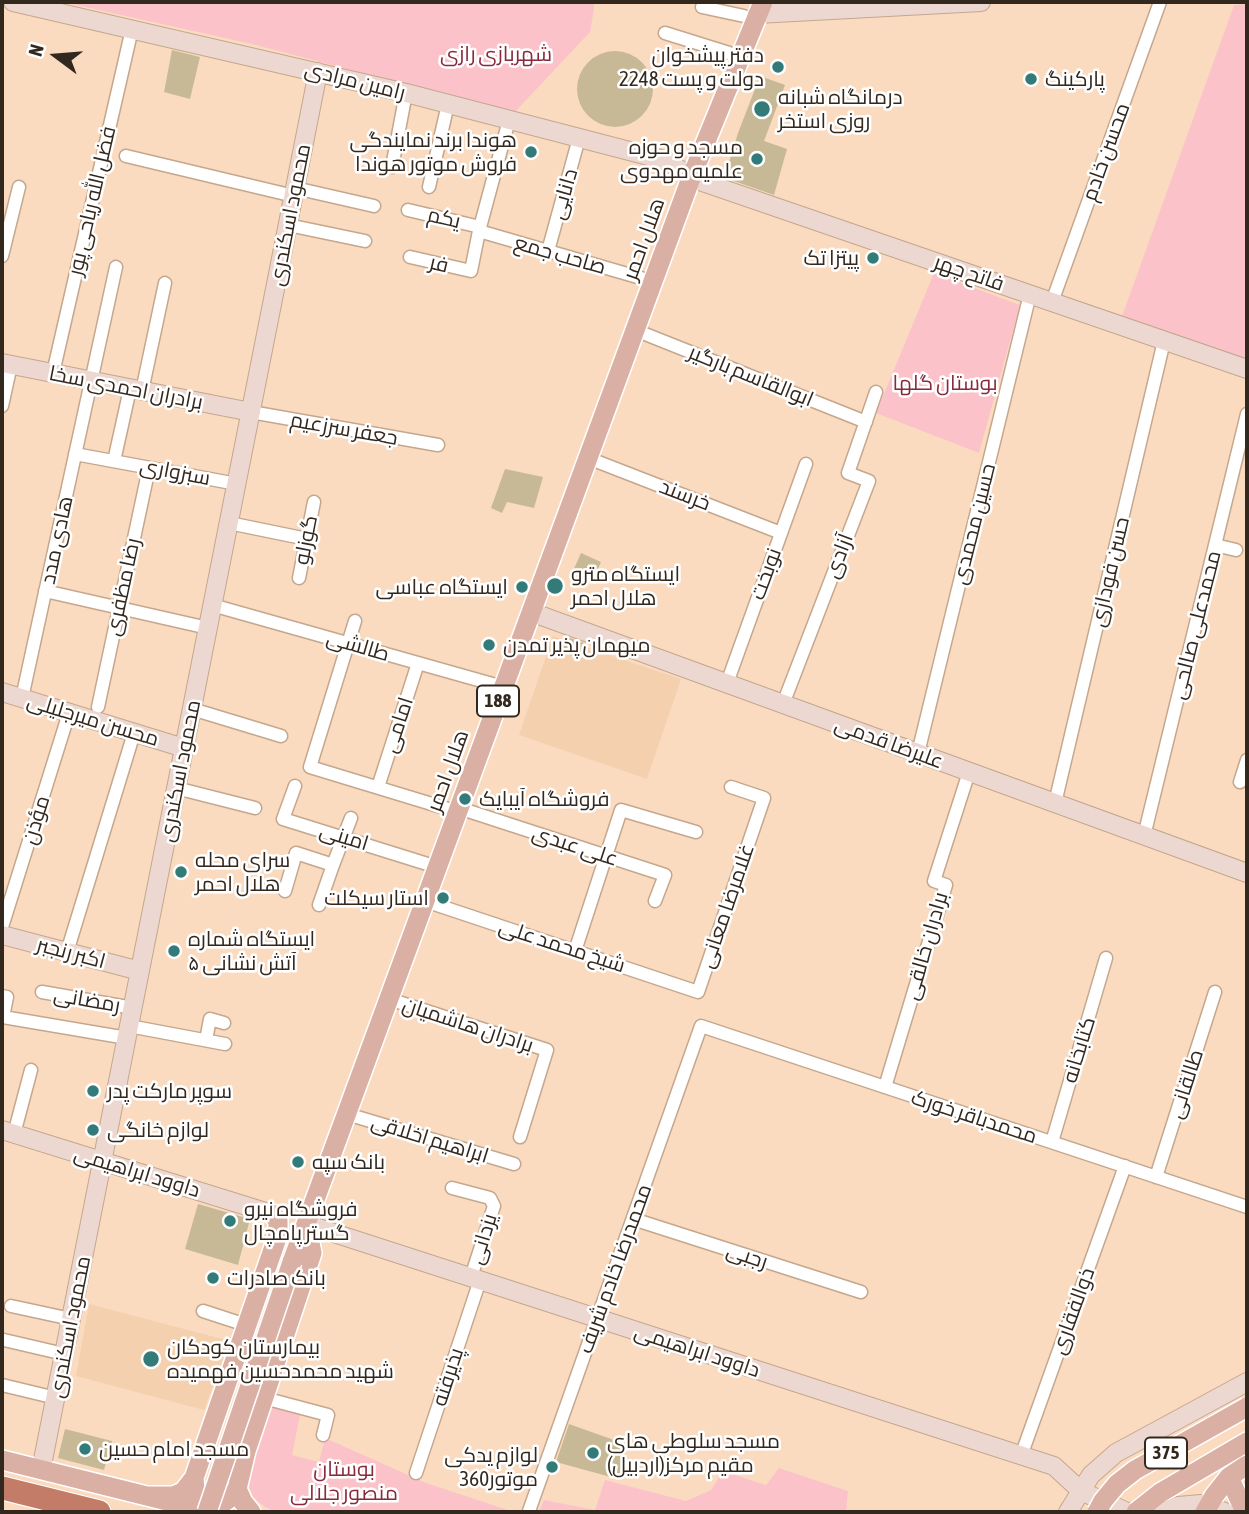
<!DOCTYPE html>
<html>
<head>
<meta charset="utf-8">
<style>
  body { margin:0 }
  #map { position:relative; width:1249px; height:1514px; overflow:hidden; background:#fadbc0; font-family:"Asap Condensed",sans-serif }
  canvas { display:block }
  .frame { position:absolute; inset:0; border:4px solid #33281e; pointer-events:none }
  .north { position:absolute; left:21px; top:21px; width:70px; height:70px; -webkit-text-stroke:5px #fff; paint-order:stroke; rotate:286deg; font-size:19px; font-weight:700; line-height:28px; text-align:center; color:#33281e }
  .north::after { content:''; display:block; margin:auto; width:24px; height:32px; background:#33281e; clip-path:polygon(50% 0,100% 100%,50% 72%,0 100%) }
</style>
</head>
<body>
<div id="map">
<canvas width="1249" height="1514"></canvas>
<div class="frame"></div>
<div class="north">N</div>
</div>
<script>
const context = document.querySelector('canvas').getContext('2d');
context.lineJoin = 'round';
function fill(path, color) {
  context.fillStyle = color;
  context.fill(path, 'evenodd');
}
function toPath(rows) {
  const path = new Path2D();
  for (const r of rows) {
    if (r.length === 3) {
      path.moveTo(r[0] + r[2], r[1]);
      path.arc(r[0], r[1], r[2], 0, 2 * Math.PI);
      continue;
    }
    path.moveTo(r[0], r[1]);
    for (let i = 2; i < r.length; i += 2) path.lineTo(r[i], r[i + 1]);
  }
  return path;
}
function stroke(path, color, width, dash) {
  context.strokeStyle = color;
  context.lineWidth = width;
  context.lineCap = dash ? 'butt' : 'round';
  context.setLineDash(dash || []);
  context.stroke(path);
}
function write(font, color, halo, rows, align = 'center') {
  context.font = font + ' "Asap Condensed",Cairo,sans-serif';
  context.lineWidth = 5;
  context.setLineDash([]);
  context.textBaseline = 'middle';
  context.strokeStyle = halo;
  context.fillStyle = color;
  for (const [text, x, y, turn = 0] of rows) {
    context.save();
    context.translate(x, y);
    context.rotate((+turn || 0) * Math.PI / 180);
    context.textAlign = isNaN(turn) ? turn : align;
    if (halo) context.strokeText(text, 0, 0);
    context.fillText(text, 0, 0);
    context.restore();
  }
}
fill(toPath([
  [553,636,681,679,647,779,519,735],
  [89,1304,230,1341,204,1410,76,1376]
]), '#f4d0af');
fill(toPath([
  [63,2,594,2,594,9,590,32,514,113,252,44],
  [1247,4,1247,362,1120,322,1234,5],
  [934,273,1020,305,979,453,876,413],
  [268,1401,301,1410,292,1455,319,1462,325,1438,426,1483,514,1512,276,1512,265,1507,253,1497,247,1480],
  [779,1468,848,1491,846,1512,539,1512,544,1500,595,1510,605,1480,686,1501,711,1490,723,1471,766,1485]
]), '#fbc3c9');
fill(toPath([
  [172,50,200,57,190,99,164,92],
  [615,89,38],
  [760,76,785,85,764,141,787,149,774,195,731,180,727,169,738,133],
  [505,469,543,477,534,508,507,502,502,513,491,508],
  [581,553,601,562,593,581,573,571],
  [564,636,584,643,579,658,559,651],
  [198,1204,250,1219,238,1265,185,1249],
  [569,1424,628,1445,618,1479,556,1462],
  [65,1429,112,1441,104,1470,58,1458]
]), '#c7b996');
const street = toPath([
  [702,7,744,16],
  [665,33,729,53],
  [126,156,294,196],
  [392,167,406,93],
  [429,187,448,104],
  [295,188,374,206],
  [408,210,480,227],
  [288,225,365,241],
  [479,231,641,278],
  [548,251,579,138],
  [2,256,19,187],
  [410,257,471,271,479,231,509,120],
  [1052,302,1160,2],
  [635,330,866,422],
  [53,373,132,29],
  [142,391,165,283],
  [2,406,11,365],
  [251,412,438,445],
  [75,454,237,484],
  [588,458,781,533],
  [114,461,130,389],
  [229,523,307,539],
  [1215,545,1236,550],
  [299,578,314,502],
  [45,591,208,628],
  [212,605,503,687],
  [355,621,310,767,458,812],
  [727,683,806,464],
  [22,698,116,267],
  [783,704,869,481,848,473,876,392],
  [98,707,149,468],
  [192,709,281,736],
  [918,753,1030,294],
  [1240,782,1247,760],
  [295,786,283,819,437,867],
  [378,787,418,663],
  [176,788,255,808],
  [1055,803,1164,341],
  [459,808,665,875,655,901],
  [1144,836,1247,414],
  [285,891,296,853,333,865,351,818],
  [425,901,698,992,764,798,731,787],
  [319,905,333,865],
  [2,927,69,713],
  [575,951,621,810,696,832],
  [67,952,134,733],
  [42,992,133,1008],
  [2,996,7,997,3,1017,127,1038],
  [389,999,547,1050,520,1137],
  [129,1026,225,1044],
  [206,1040,210,1019,224,1023],
  [885,1087,946,885,934,881,969,772],
  [347,1114,514,1164],
  [14,1134,31,1070],
  [1052,1142,1106,958],
  [1156,1177,1215,992],
  [452,1188,490,1198,494,1206,471,1277],
  [633,1219,861,1292],
  [11,1306,71,1319],
  [203,1311,246,1325],
  [4,1340,64,1354],
  [2,1385,56,1398],
  [264,1398,328,1415,323,1435],
  [1021,1456,1125,1166],
  [416,1473,480,1280],
  [529,1511,701,1026,1247,1207]
]);
const secondary = toPath([
  [13,2,406,93,668,161,691,178,1247,369],
  [757,14,981,2],
  [2,363,251,412],
  [531,612,1247,873],
  [2,692,184,748],
  [2,935,140,971],
  [2,1130,272,1214],
  [306,1224,1054,1466,1081,1491,1127,1512],
  [41,1470,318,72],
  [1068,1512,1091,1475,1116,1453,1247,1382],
  [1161,1512,1178,1506,1201,1504,1225,1512]
]);
const primary = toPath([
  [292,1262,691,178,763,2],
  [2,1460,211,1512],
  [1229,1477,1245,1512],
  [194,1478,195,1490,201,1498,212,1503,223,1503,230,1498,237,1489,246,1451,312,1253,306,1224],
  [237,1489,243,1502,251,1512],
  [147,1496,173,1496,183,1492,194,1478,278,1235,278,1220,272,1214],
  [1136,1512,1160,1493,1247,1442],
  [1205,1512,1214,1496,1229,1477,1247,1465]
]);
const highway = toPath([
  [2,1488,99,1512]
]);
stroke(street, '#c4a78d', 15);
stroke(secondary, '#c4a78d', 20);
stroke(primary, '#fff', 22);
stroke(highway, '#fff', 25);
stroke(street, '#fff', 12);
stroke(secondary, '#edd8d1', 18);
stroke(primary, '#dbb0a4', 19);
stroke(highway, '#c37c67', 23);
const primaryBridge = toPath([
  [207,1512,292,1262],
  [1097,1512,1103,1501,1117,1484,1135,1470,1247,1407]
]);
stroke(primaryBridge, '#fff', 22, []);
stroke(primaryBridge, '#dbb0a4', 19);
for (const [x, y, r, color] of [
  [778,67,7,"#327b79"],
  [1031,79,7,"#327b79"],
  [762,109,9,"#327b79"],
  [531,152,7,"#327b79"],
  [757,159,7,"#327b79"],
  [873,258,7,"#327b79"],
  [555,586,9,"#327b79"],
  [522,587,7,"#327b79"],
  [489,645,7,"#327b79"],
  [465,799,7,"#327b79"],
  [181,872,7,"#327b79"],
  [443,898,7,"#327b79"],
  [174,951,7,"#327b79"],
  [93,1091,7,"#327b79"],
  [93,1130,7,"#327b79"],
  [298,1162,7,"#327b79"],
  [230,1221,7,"#327b79"],
  [213,1278,7,"#327b79"],
  [151,1359,9,"#327b79"],
  [85,1449,7,"#327b79"],
  [593,1453,7,"#327b79"],
  [552,1467,7,"#327b79"]
]) {
  const dot = new Path2D();
  dot.arc(x, y, r, 0, 2 * Math.PI);
  context.fillStyle = color;
  context.fill(dot);
  stroke(dot, '#fff', 2.5);
}
for (const [x, y, w] of [
  [498,701,42],
  [1166,1453,42]
]) {
  const box = new Path2D();
  box.roundRect(x - w / 2, y - 15.5, w, 31, 5);
  context.fillStyle = '#fff';
  context.fill(box);
  stroke(box, '#33281e', 2);
}
write('bold 19px', '#33281e', null, [
  ["188",498,701],
  ["375",1166,1453]
]);
write('21px', '#872a3e', '#fff', [
  ["شهربازی رازی",496,54],
  ["بوستان گلها",945,383],
  ["بوستان",344,1469],
  ["منصور جلالی",344,1493]
]);
write('21px', '#33281e', '#fff', [
  ["دفتر پیشخوان",764,55,"right"],
  ["دولت و پست 2248",764,79,"right"],
  ["پارکینگ",1045,79],
  ["درمانگاه شبانه",778,97],
  ["روزی استخر",778,121],
  ["هوندا برند نمایندگی",517,140,"right"],
  ["فروش موتور هوندا",517,164,"right"],
  ["مسجد و حوزه",743,147,"right"],
  ["علمیه مهدوی",743,171,"right"],
  ["پیتزا تک",859,258,"right"],
  ["ایستگاه مترو",571,574],
  ["هلال احمر",571,598],
  ["ایستگاه عباسی",508,587,"right"],
  ["میهمان پذیر تمدن",503,645],
  ["فروشگاه آیبایک",479,799],
  ["سرای محله",195,860],
  ["هلال احمر",195,884],
  ["استار سیکلت",429,898,"right"],
  ["ایستگاه شماره",188,939],
  ["۵ آتش نشانی",188,963],
  ["سوپر مارکت پدر",107,1091],
  ["لوازم خانگی",107,1130],
  ["بانک سپه",312,1162],
  ["فروشگاه نیرو",244,1209],
  ["گستر پامچال",244,1233],
  ["بانک صادرات",227,1278],
  ["بیمارستان کودکان",167,1347],
  ["شهید محمدحسین فهمیده",167,1371],
  ["مسجد سلوطی های",607,1441],
  ["مقیم مرکز(اردبیل)",607,1465],
  ["مسجد امام حسین",99,1449],
  ["لوازم یدکی",538,1455,"right"],
  ["موتور360",538,1479,"right"]
], 'left');
write('21px', '#33281e', '#fff', [
  ["رامین مرادی",355,81,14],
  ["محسن خادم",1106,152,-70],
  ["دانایی",564,194,-74],
  ["فضل الله ریاحی پور",92,201,-77],
  ["محمود اسکندری",290,215,-79],
  ["یکم",444,218,13],
  ["هلال احمر",644,239,-70],
  ["صاحب جمع",560,255,16],
  ["فر",439,264,13],
  ["فاتح چهر",969,273,19],
  ["ابوالقاسم بارگیر",751,376,22],
  ["برادران احمدی سخا",126,388,11],
  ["جعفر سرزعیم",344,429,10],
  ["سبزواری",175,472,11],
  ["خرسند",685,495,21],
  ["حسین محمدی",974,524,-76],
  ["هادی مدد",57,540,-78],
  ["گوزلو",306,540,-79],
  ["آزادی",839,556,-69],
  ["حسن فودازی",1110,572,-77],
  ["نوبخت",766,574,-70],
  ["رضا مظفری",123,587,-78],
  ["محمدعلی صالحی",1196,625,-76],
  ["طالشی",358,646,16],
  ["محسن میرجلیلی",93,720,17],
  ["امامی",398,725,-72],
  ["علیرضا قدمی",889,743,20],
  ["محمود اسکندری",180,771,-79],
  ["هلال احمر",448,771,-70],
  ["مؤذن",36,820,-73],
  ["امینی",344,837,17],
  ["علی عبدی",575,846,18],
  ["غلامرضا معانی",727,906,-71],
  ["شیخ محمد علی",562,946,18],
  ["برادران خالقی",926,946,-74],
  ["اکبر رنجبر",71,953,15],
  ["رمضانی",87,1000,10],
  ["برادران هاشمیان",468,1025,18],
  ["کتابخانه",1079,1050,-73],
  ["طالقانی",1186,1084,-72],
  ["محمدباقر خورک",974,1117,18],
  ["ابراهیم اخلاقی",430,1139,17],
  ["داوود ابراهیمی",137,1172,17],
  ["یزدانی",483,1239,-73],
  ["رجبی",747,1256,18],
  ["محمدرضا خادم شریف",615,1269,-70],
  ["ذوالفقاری",1073,1311,-70],
  ["محمود اسکندری",70,1327,-79],
  ["داوود ابراهیمی",697,1351,18],
  ["پذیرفته",448,1377,-72]
]);
</script>
</body>
</html>
